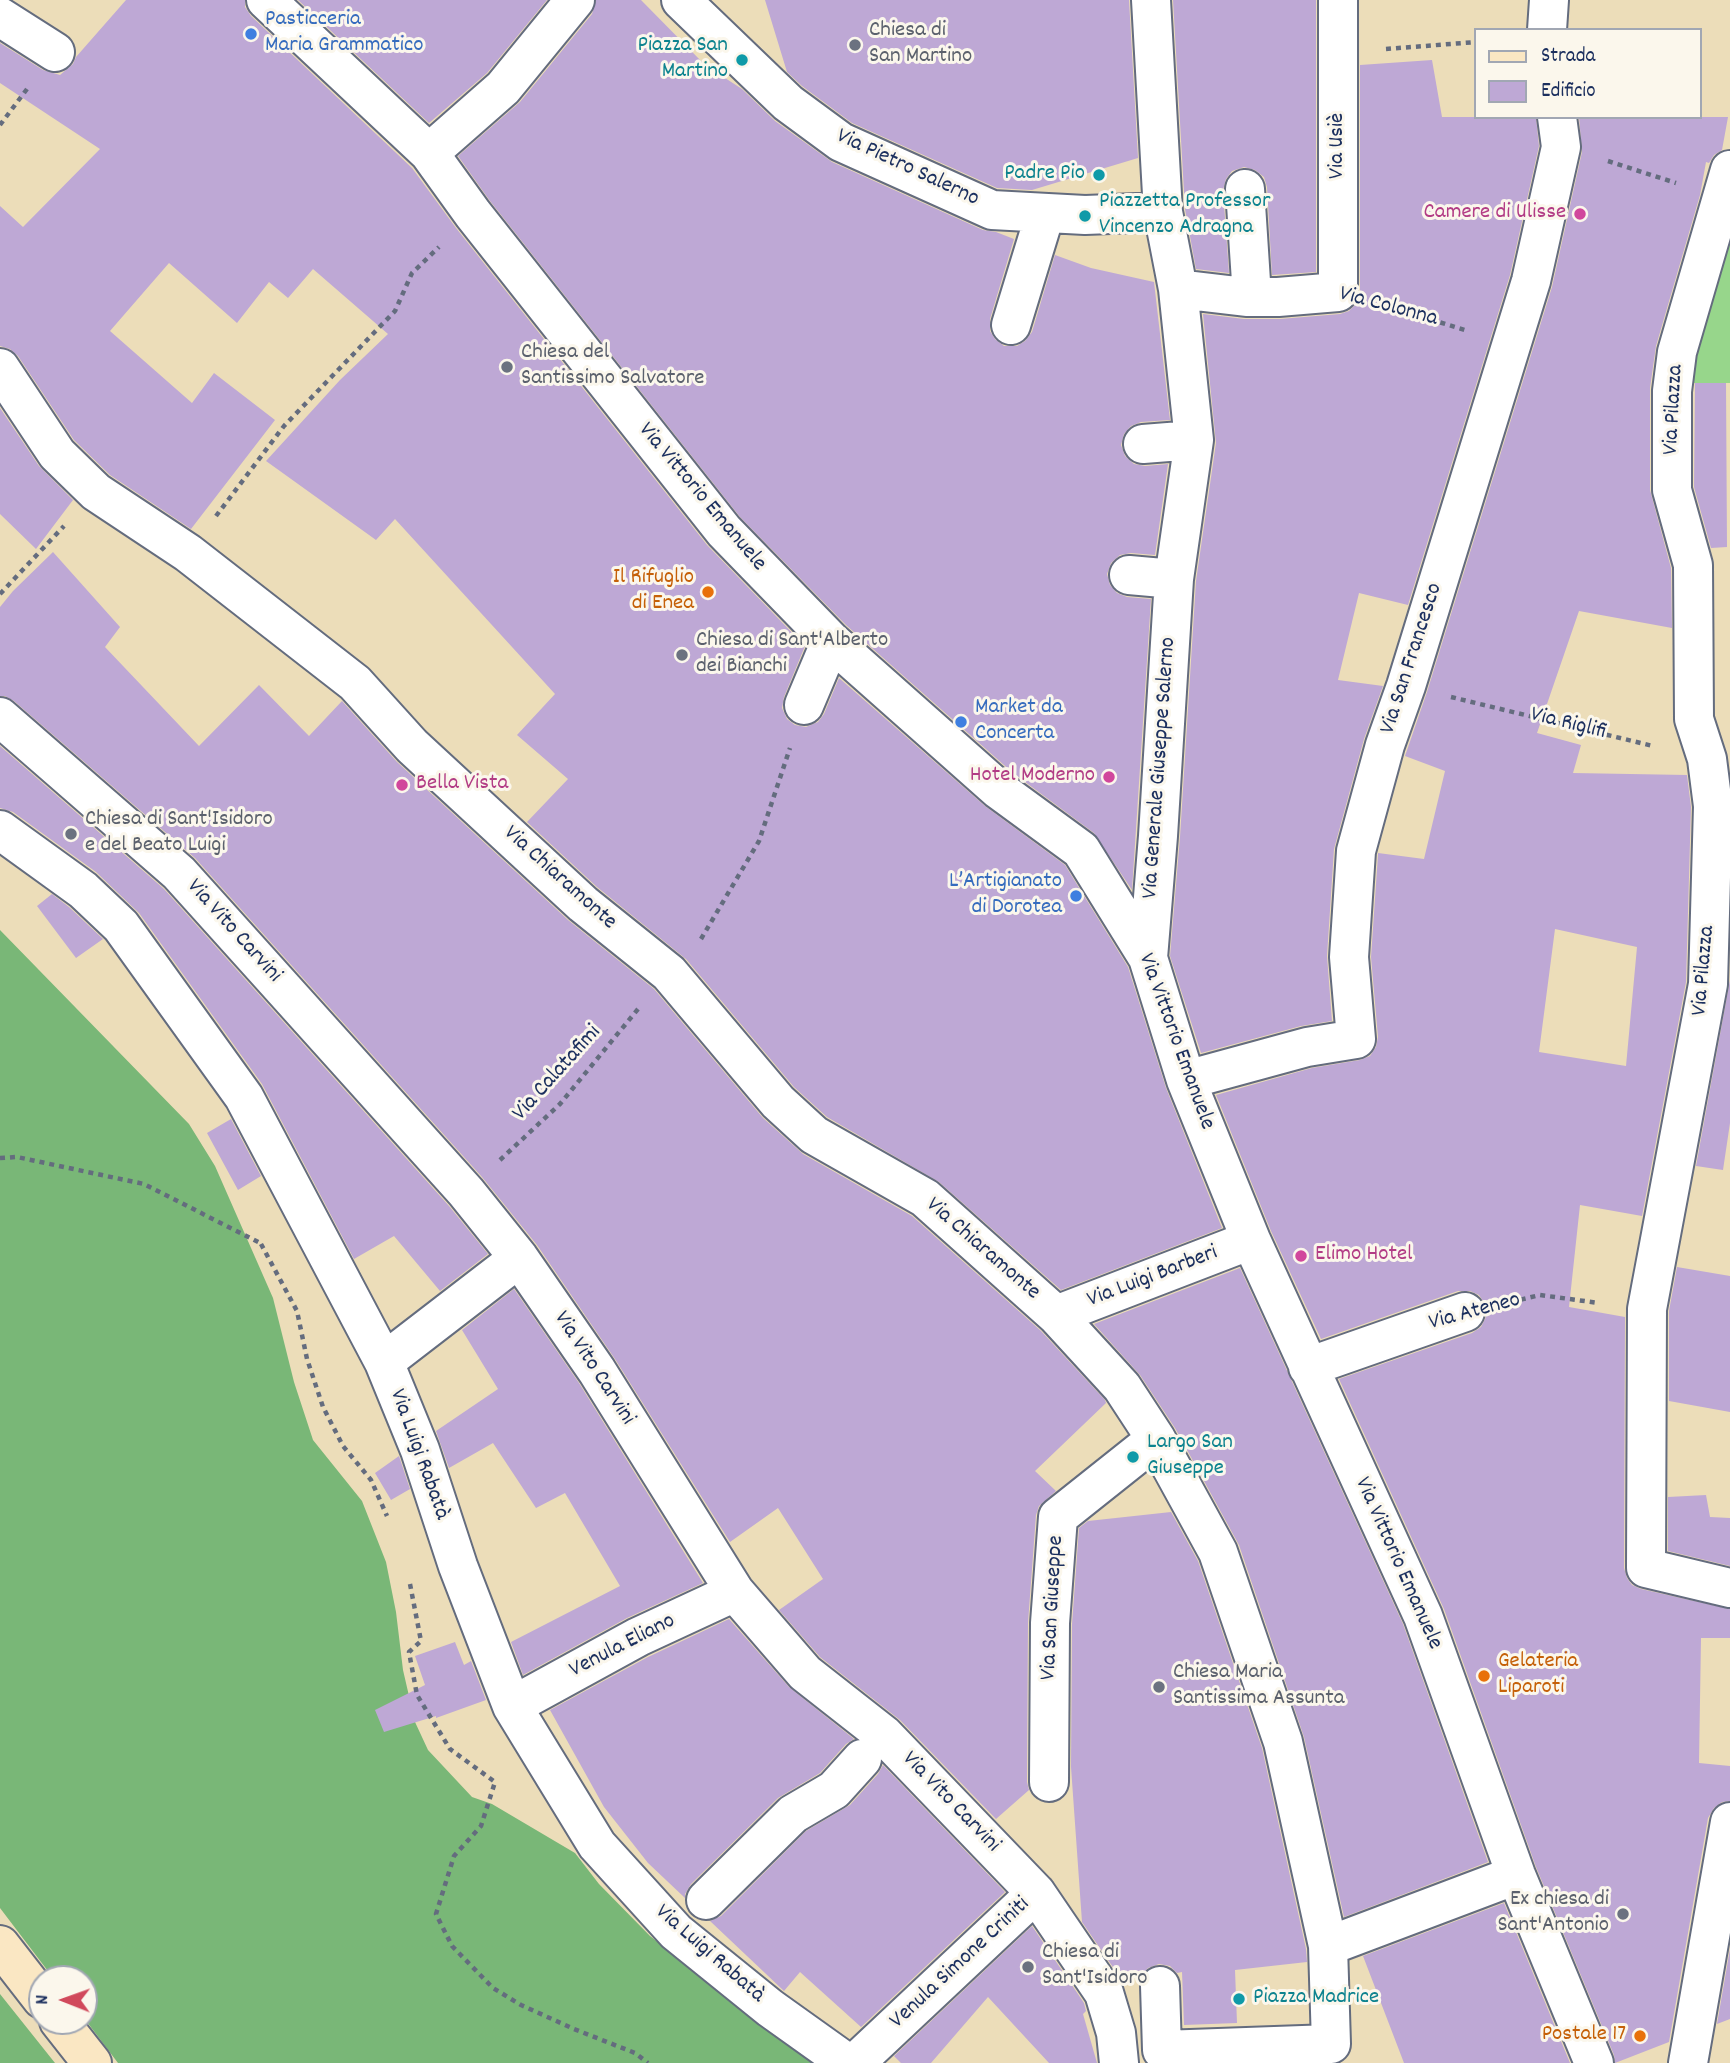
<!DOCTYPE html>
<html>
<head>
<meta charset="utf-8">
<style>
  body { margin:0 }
  #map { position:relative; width:1730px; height:2063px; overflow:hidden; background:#ecddb9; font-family:Dekko,sans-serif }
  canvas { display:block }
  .legend { position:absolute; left:1474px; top:28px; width:228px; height:91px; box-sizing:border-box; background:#fbf7ec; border:2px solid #a1a7b3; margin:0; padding:9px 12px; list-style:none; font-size:21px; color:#1b2f5e }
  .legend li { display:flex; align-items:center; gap:14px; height:35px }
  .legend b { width:35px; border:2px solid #a1a7b3 }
  .north { position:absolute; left:28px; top:1965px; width:70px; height:70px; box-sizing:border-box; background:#fbf7ec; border:2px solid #a1a7b3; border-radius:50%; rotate:271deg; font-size:19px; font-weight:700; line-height:28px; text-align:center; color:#1b2f5e }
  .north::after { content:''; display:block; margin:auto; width:24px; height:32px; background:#d1495b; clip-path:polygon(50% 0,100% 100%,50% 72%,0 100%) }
</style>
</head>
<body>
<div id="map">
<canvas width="1730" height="2063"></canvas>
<ul class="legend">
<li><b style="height:9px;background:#fae7c3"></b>Strada</li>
<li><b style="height:19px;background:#bea8d5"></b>Edificio</li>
</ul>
<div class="north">N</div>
</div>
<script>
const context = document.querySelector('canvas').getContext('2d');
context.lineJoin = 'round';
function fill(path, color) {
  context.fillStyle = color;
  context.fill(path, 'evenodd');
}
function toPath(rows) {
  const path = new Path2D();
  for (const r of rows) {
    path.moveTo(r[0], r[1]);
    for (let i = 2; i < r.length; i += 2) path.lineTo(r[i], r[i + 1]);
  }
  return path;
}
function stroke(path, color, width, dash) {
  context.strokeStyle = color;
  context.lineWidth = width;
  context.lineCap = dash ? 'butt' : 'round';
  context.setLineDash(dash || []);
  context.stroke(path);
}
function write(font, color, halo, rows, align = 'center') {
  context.font = font + ' Dekko,sans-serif';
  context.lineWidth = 6;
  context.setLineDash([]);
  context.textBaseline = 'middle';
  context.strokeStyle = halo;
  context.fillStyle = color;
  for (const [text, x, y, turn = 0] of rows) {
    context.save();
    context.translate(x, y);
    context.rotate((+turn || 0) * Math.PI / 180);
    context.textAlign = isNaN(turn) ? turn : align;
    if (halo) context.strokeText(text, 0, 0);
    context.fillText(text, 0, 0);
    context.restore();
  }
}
fill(toPath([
  [1730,229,1730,383,1688,383]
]), '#97d68b');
fill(toPath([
  [0,930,189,1124,215,1166,273,1298,294,1382,313,1440,362,1501,386,1562,396,1612,403,1670,415,1722,428,1750,472,1797,492,1804,575,1853,599,1884,650,1936,813,2063,118,2063,84,2018,84,1979,54,1979,0,1908],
  [0,1994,55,2063,0,2063]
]), '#79b777');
fill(toPath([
  [126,0,245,0,245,7,251,16,412,168,456,228,707,545,805,646,784,697,782,708,787,719,795,725,806,727,818,722,824,714,839,678,985,806,1065,865,1128,967,1166,1088,1222,1228,1061,1290,939,1182,827,1117,794,1087,686,959,597,887,527,822,568,779,517,735,555,694,395,519,376,540,266,461,340,380,388,334,313,269,288,298,269,282,237,323,169,263,110,331,192,403,214,373,275,420,191,529,110,475,74,440,18,356,10,349,0,346,0,206,23,227,100,149,0,83,0,43,43,70,60,75,73,64,76,57],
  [298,0,547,0,487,73,429,123],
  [596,0,641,0,705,65,742,89,775,121,832,162,983,230,996,232,1014,239,990,319,990,331,995,339,1004,346,1017,346,1025,341,1032,332,1055,255,1091,268,1154,282,1170,420,1141,422,1131,426,1124,434,1121,445,1125,456,1134,464,1145,466,1168,464,1155,555,1131,553,1120,555,1111,563,1107,574,1110,585,1117,593,1127,597,1151,599,1132,890,1094,833,1013,773,846,625,740,517,490,201,458,156,520,102,592,14],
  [765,0,1129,0,1138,158,1032,190,997,188,852,123,802,86,787,72],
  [1173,0,1316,0,1316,272,1272,275,1267,187,1264,177,1255,170,1244,167,1232,171,1226,179,1223,190,1229,273,1196,269,1185,209],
  [1432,60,1442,117,1536,117,1539,146,1510,275,1408,605,1359,593,1338,680,1383,686,1364,739,1334,849,1327,956,1332,1021,1301,1026,1201,1053,1170,956,1180,837,1196,581,1216,443,1203,314,1244,319,1280,319,1340,314,1349,311,1357,303,1360,292,1360,65],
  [1579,117,1728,117,1722,150,1714,155,1709,163,1706,162,1700,195,1656,346,1650,388,1650,490,1671,568,1672,628,1579,611,1537,733,1581,745,1573,773,1687,775,1691,807,1686,982,1642,1216,1580,1205,1569,1307,1625,1317,1624,1568,1627,1578,1632,1585,1641,1589,1730,1609,1730,1638,1701,1638,1699,1763,1730,1766,1730,1801,1722,1802,1714,1808,1708,1818,1669,2042,1615,2063,1614,2055,1536,1867,1444,1609,1339,1379,1472,1333,1481,1327,1486,1317,1485,1304,1479,1295,1470,1291,1458,1291,1321,1339,1271,1231,1216,1095,1312,1068,1360,1060,1370,1056,1376,1047,1378,1037,1371,957,1378,855,1378,853,1424,859,1445,771,1405,756,1427,692,1552,287,1582,152],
  [1555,929,1637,947,1626,1066,1539,1052],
  [1695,383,1726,383,1727,547,1711,548,1694,487],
  [0,408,39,466,73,500,36,549,0,514],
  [53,552,120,627,105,647,199,746,259,685,309,736,342,701,397,762,568,920,654,989,763,1118,803,1154,912,1216,1041,1331,1105,1400,1106,1403,1035,1471,1056,1491,1039,1506,1036,1515,1028,1623,1027,1782,1029,1790,996,1819,900,1720,820,1657,779,1610,823,1579,778,1508,730,1542,615,1359,537,1245,482,1177,195,858,14,701,5,696,0,696,0,607,13,591],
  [0,746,164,889,449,1206,488,1254,440,1291,394,1236,354,1259,262,1084,139,913,96,872,13,812,0,808],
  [52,894,69,907,103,939,76,958,37,906],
  [1730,980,1730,1123,1723,1170,1696,1166],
  [231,1119,261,1176,238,1190,207,1133],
  [1677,1267,1730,1276,1730,1412,1669,1401,1669,1311],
  [1240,1268,1403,1624,1488,1862,1344,1917,1304,1737,1239,1545,1175,1428,1140,1375,1094,1324],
  [514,1289,579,1383,703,1583,627,1618,523,1675,511,1642,620,1586,565,1493,536,1508,493,1443,449,1468,436,1431,498,1389,462,1330],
  [399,1456,410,1489,391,1500,375,1473],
  [1706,1495,1710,1517,1730,1518,1730,1566,1668,1551,1668,1497],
  [1171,1512,1198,1561,1262,1748,1306,1949,1307,1962,1235,1970,1237,2023,1184,2025,1182,1972,1177,1973,1170,1966,1159,1964,1148,1968,1140,1977,1121,1979,1082,1922,1071,1767,1072,1624,1079,1528,1088,1521],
  [729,1619,789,1687,854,1739,846,1744,820,1773,778,1798,691,1884,685,1894,685,1898,648,1863,604,1807,550,1710,648,1657],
  [455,1642,464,1665,471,1661,486,1700,436,1718,436,1716,384,1732,375,1710,425,1685,415,1656],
  [883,1765,1005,1892,861,2027,800,1972,784,1991,710,1921,721,1916,806,1831,850,1805,878,1774],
  [1504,1903,1570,2063,1404,2063,1363,1956],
  [1032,1926,1084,2003,1086,2011,1083,2014,1097,2063,1049,2063,988,1997,931,2063,901,2063,894,2056],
  [1730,1949,1730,2019,1717,2024]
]), '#bea8d5');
const street = toPath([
  [266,0,429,153,473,214,724,531,831,641,999,790,1081,850,1148,958,1186,1080,1251,1240,1423,1616,1516,1875,1594,2063],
  [681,0,788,103,841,142,992,210,1085,215,1163,212],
  [0,17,55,52],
  [1547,30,1549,0],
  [429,153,503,88,575,0],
  [1730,170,1677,352,1672,391,1672,490,1693,565,1694,719,1707,759,1713,806,1708,984,1647,1309,1646,1568,1730,1588],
  [1245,189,1252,297],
  [1178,289,1246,297,1278,297,1338,292,1338,0],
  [1011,325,1045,214],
  [0,368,57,454,96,492,188,553,355,683,412,746,583,904,669,973,778,1102,814,1135,925,1198,1056,1315,1122,1387,1156,1439,1218,1552,1283,1742,1328,1946,1331,2044,1162,2050,1160,1986],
  [1143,444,1194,440],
  [1129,575,1174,579],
  [804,705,831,641],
  [0,717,179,873,466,1192,519,1258,597,1371,735,1592,805,1673,884,1735,1036,1893,1104,1993,1116,2033,1119,2063],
  [0,830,83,890,121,926,244,1097,384,1362,420,1450,458,1566,512,1706,597,1845,676,1932,770,2008,847,2063],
  [1148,958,1158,836,1174,579,1194,440,1178,289,1163,212,1151,0],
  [1186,1080,1307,1047,1356,1039,1349,957,1356,851,1385,745,1406,686,1531,281,1561,147,1557,117],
  [1056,1315,1251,1240],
  [384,1362,519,1258],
  [1308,1367,1465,1312],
  [512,1706,638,1637,735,1592],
  [1049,1782,1050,1623,1058,1517,1156,1439],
  [706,1900,793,1814,834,1790,862,1759],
  [1328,1946,1516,1875],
  [855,2063,1036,1893],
  [1688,2063,1730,1822]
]);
const secondary = toPath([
  [0,1945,42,1999],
  [59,2021,92,2063]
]);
stroke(street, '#646c7e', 42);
stroke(secondary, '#646c7e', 42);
stroke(toPath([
  [1386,49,1476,42],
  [0,125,27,89],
  [1608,161,1676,183],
  [1383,305,1465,330],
  [216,516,284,426,395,311,412,273,439,247],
  [0,594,64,526],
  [1451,697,1653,746],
  [701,939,759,841,790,748],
  [0,1158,17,1157,144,1184,262,1244],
  [500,1160,560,1104,638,1009],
  [261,1244,297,1311,307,1359,323,1407,343,1446,371,1480,387,1516],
  [1511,1302,1540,1295,1599,1303],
  [410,1584,421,1641,409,1652,417,1695,450,1749,495,1782,481,1826,454,1856,436,1914,452,1946,493,1988,521,2005,574,2029,635,2053,648,2063]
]), '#646c7e', 4.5, [5, 5]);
stroke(street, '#fff', 38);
stroke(secondary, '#fae7c3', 38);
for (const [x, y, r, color] of [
  [251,34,7,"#3f7fe0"],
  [855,45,7,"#6b7280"],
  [742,60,7,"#0f9aa8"],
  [1099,175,7,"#0f9aa8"],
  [1580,214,7,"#d1479c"],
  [1085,216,7,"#0f9aa8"],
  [507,367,7,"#6b7280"],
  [708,592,7,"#e8710a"],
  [682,655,7,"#6b7280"],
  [961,722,7,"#3f7fe0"],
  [1109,777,7,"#d1479c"],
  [402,785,7,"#d1479c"],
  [71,834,7,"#6b7280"],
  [1076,896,7,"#3f7fe0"],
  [1301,1256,7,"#d1479c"],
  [1133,1457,7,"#0f9aa8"],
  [1484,1676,7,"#e8710a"],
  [1159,1687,7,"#6b7280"],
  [1623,1914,7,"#6b7280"],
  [1028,1967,7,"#6b7280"],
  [1239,1999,7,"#0f9aa8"],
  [1640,2036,7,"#e8710a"]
]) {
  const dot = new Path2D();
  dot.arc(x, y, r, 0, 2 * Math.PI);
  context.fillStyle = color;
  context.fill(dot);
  stroke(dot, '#fbf7ec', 2.5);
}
write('23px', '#366cbe', '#fbf7ec', [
  ["Pasticceria",265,21],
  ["Maria Grammatico",265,47],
  ["Market da",975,709],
  ["Concerta",975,735],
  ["L’Artigianato",1062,883,"right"],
  ["di Dorotea",1062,909,"right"]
], 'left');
write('23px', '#5b616d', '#fbf7ec', [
  ["Chiesa di",869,32],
  ["San Martino",869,58],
  ["Chiesa del",521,354],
  ["Santissimo Salvatore",521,380],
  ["Chiesa di Sant'Alberto",696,642],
  ["dei Bianchi",696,668],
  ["Chiesa di Sant'Isidoro",85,821],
  ["e del Beato Luigi",85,847],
  ["Chiesa Maria",1173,1674],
  ["Santissima Assunta",1173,1700],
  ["Ex chiesa di",1609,1901,"right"],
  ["Sant'Antonio",1609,1927,"right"],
  ["Chiesa di",1042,1954],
  ["Sant'Isidoro",1042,1980]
], 'left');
write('23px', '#0d838f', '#fbf7ec', [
  ["Piazza San",728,47,"right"],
  ["Martino",728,73,"right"],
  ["Padre Pio",1085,175,"right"],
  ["Piazzetta Professor",1099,203],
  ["Vincenzo Adragna",1099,229],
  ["Largo San",1147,1444],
  ["Giuseppe",1147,1470],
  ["Piazza Madrice",1253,1999]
], 'left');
write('23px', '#1b2f5e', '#fbf7ec', [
  ["Via Usiè",1339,146,-90],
  ["Via Pietro Salerno",907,169,25],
  ["Via Colonna",1388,308,15],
  ["Via Pilazza",1675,410,-87],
  ["Via Vittorio Emanuele",701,498,50],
  ["Via San Francesco",1413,659,-72],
  ["Via Riglifi",1568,725,14],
  ["Via Generale Giuseppe Salerno",1161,768,-86],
  ["Via Chiaramonte",559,879,42],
  ["Via Vito Carvini",233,932,48],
  ["Via Pilazza",1705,971,-85],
  ["Via Vittorio Emanuele",1175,1042,70],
  ["Via Calatafimi",558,1074,-48],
  ["Via Chiaramonte",982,1250,41],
  ["Via Luigi Barberi",1153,1278,-21],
  ["Via Ateneo",1475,1313,-15],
  ["Via Vito Carvini",593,1369,57],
  ["Via Luigi Rabatà",418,1455,70],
  ["Via Vittorio Emanuele",1397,1564,66],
  ["Via San Giuseppe",1054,1608,-87],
  ["Venula Eliano",623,1647,-27],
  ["Via Vito Carvini",950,1803,46],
  ["Via Luigi Rabatà",709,1955,41],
  ["Venula Simone Criniti",961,1964,-43]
]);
write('23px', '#b23c85', '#fbf7ec', [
  ["Camere di Ulisse",1566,214],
  ["Hotel Moderno",1095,777],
  ["Bella Vista",416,785,"left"],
  ["Elimo Hotel",1315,1256,"left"]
], 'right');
write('23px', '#c56008', '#fbf7ec', [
  ["Il Rifuglio",694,579],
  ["di Enea",694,605],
  ["Gelateria",1498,1663,"left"],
  ["Liparoti",1498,1689,"left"],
  ["Postale 17",1626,2036]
], 'right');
</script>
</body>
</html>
